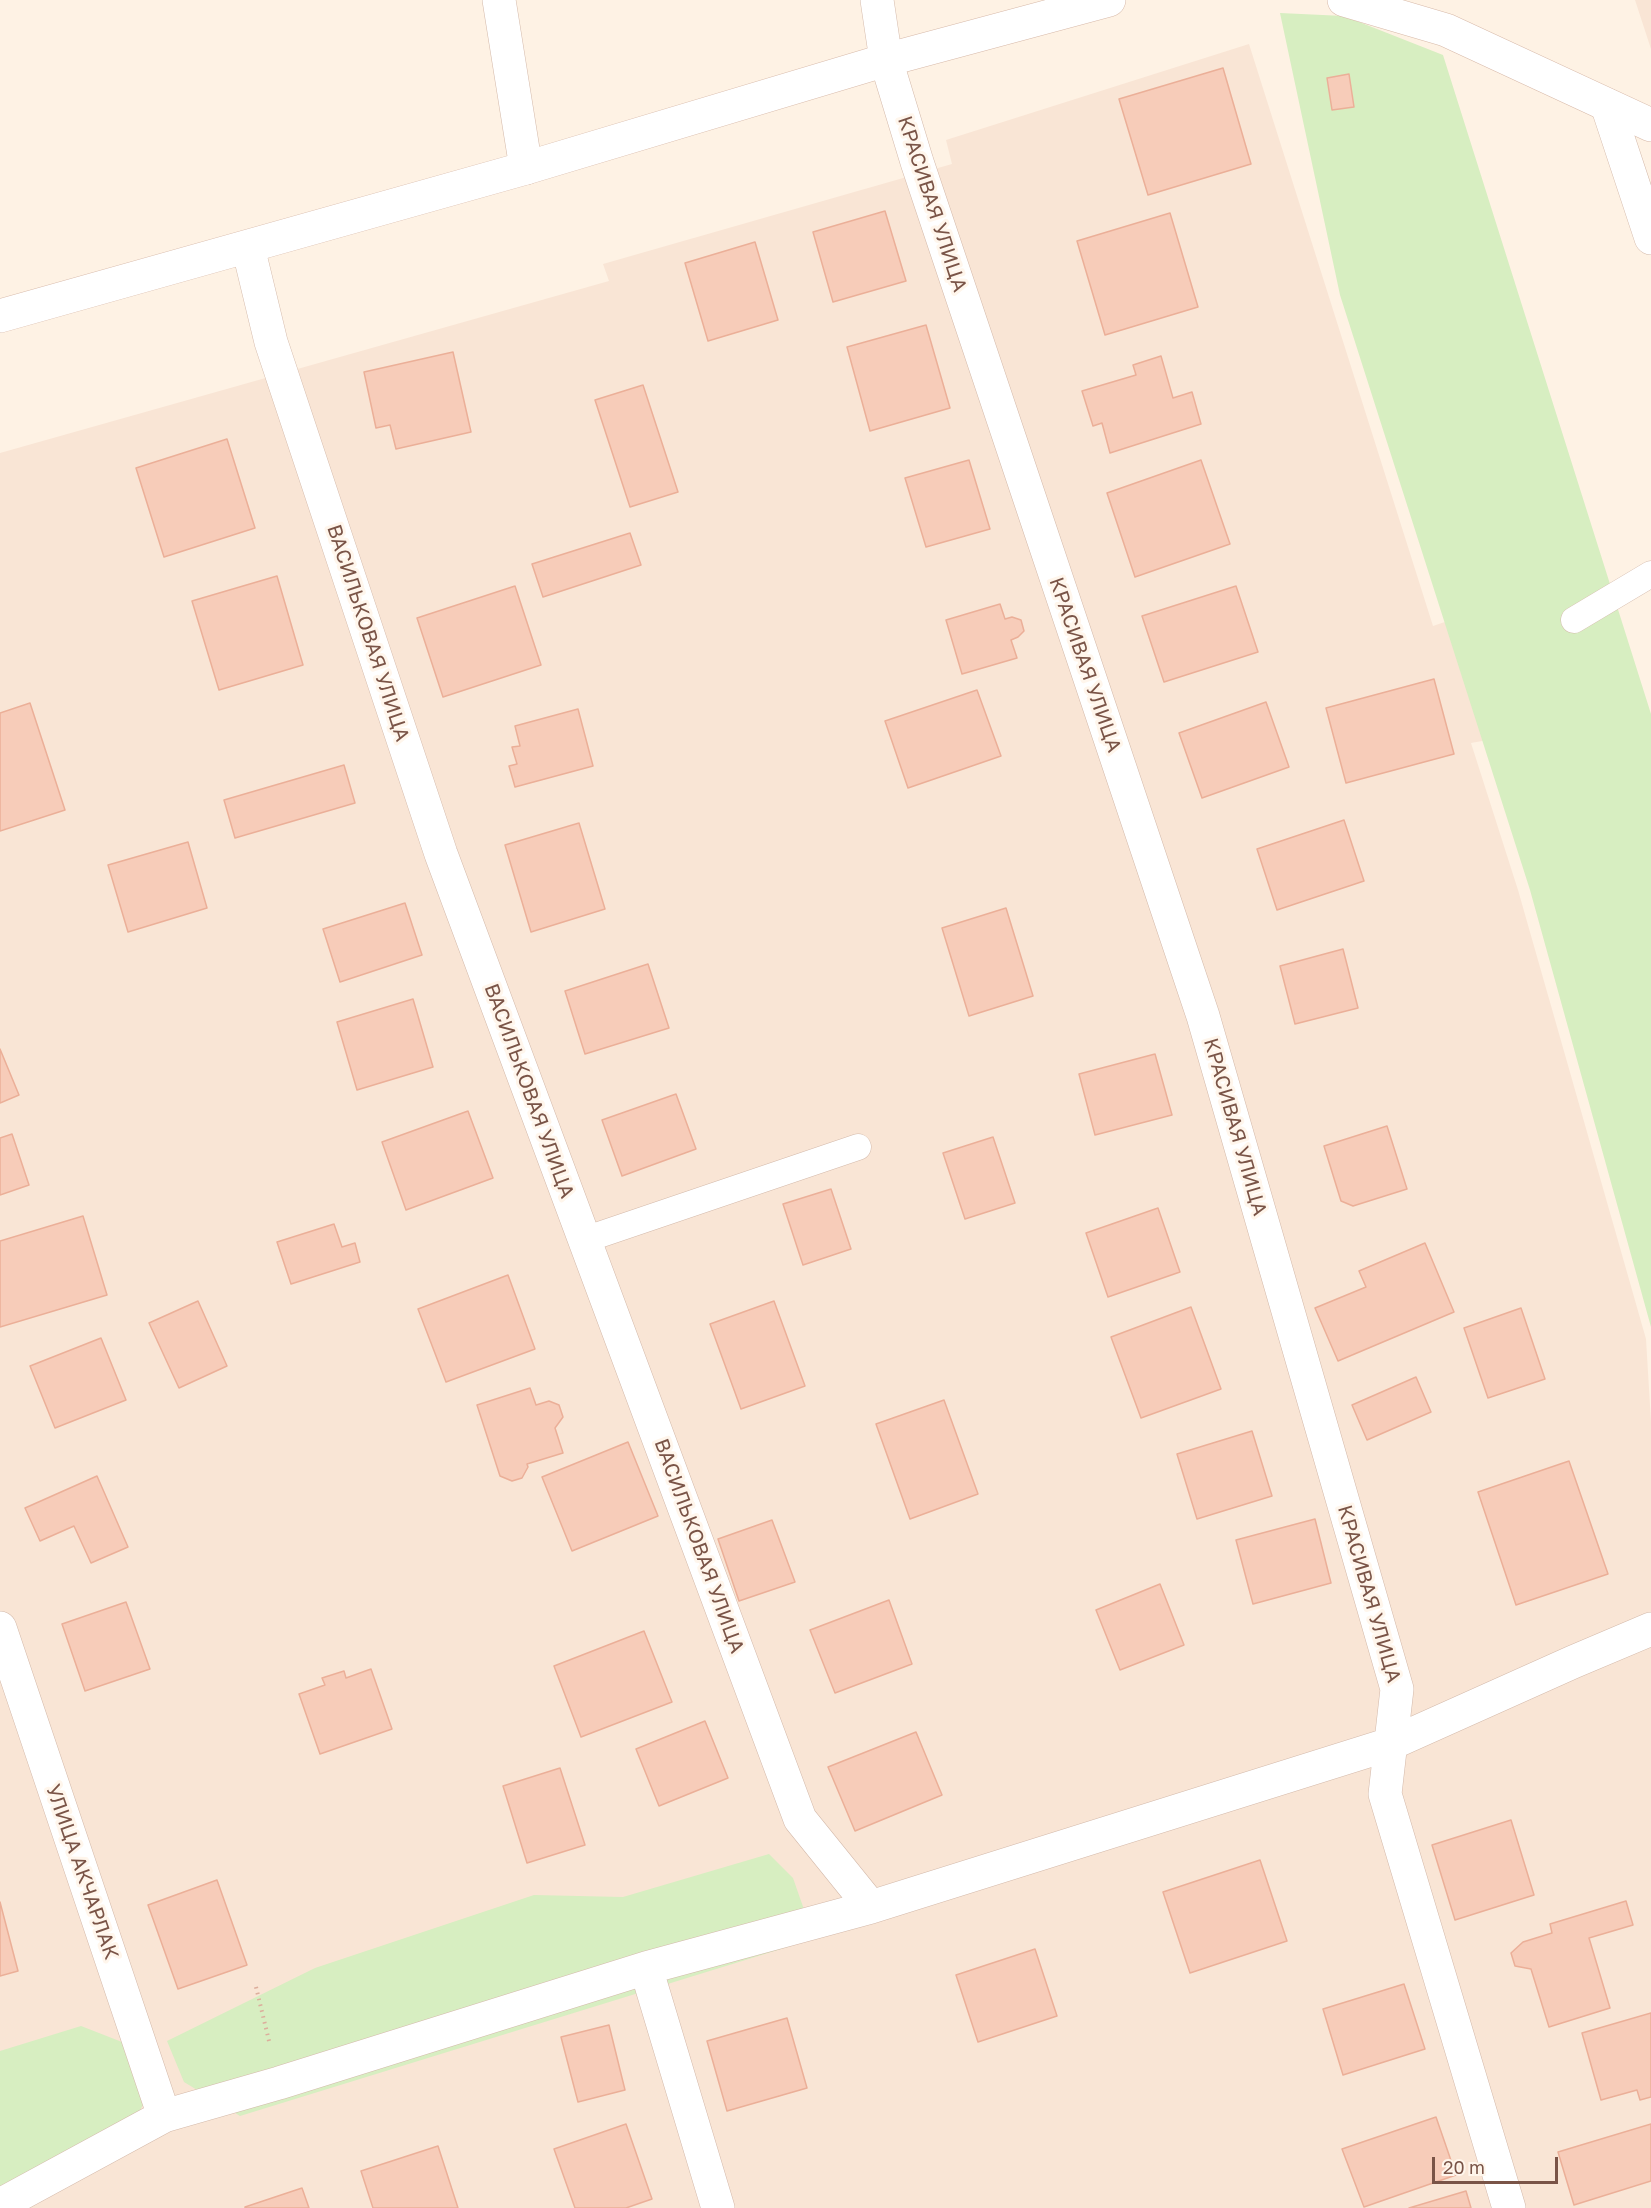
<!DOCTYPE html>
<html>
<head>
<meta charset="utf-8">
<style>
  body { margin:0 }
  #map { position:relative; width:1651px; height:2208px; overflow:hidden; background:#fef2e4; font-family:"Golos Text",sans-serif }
  canvas { display:block }
  .scale { position:absolute; left:1432px; top:2157px; width:126px; height:27px; box-sizing:border-box; border:3px solid #7a5447; border-top:0; padding-left:8px; font-size:18px; line-height:21px; white-space:nowrap; color:#7a5447; -webkit-text-stroke:4px #fff6ec; paint-order:stroke }
</style>
</head>
<body>
<div id="map">
<canvas width="1651" height="2208"></canvas>
<div class="scale">20 m</div>
</div>
<script>
const context = document.querySelector('canvas').getContext('2d');
context.lineJoin = 'round';
function fill(path, color) {
  context.fillStyle = color;
  context.fill(path, 'evenodd');
}
function toPath(rows) {
  const path = new Path2D();
  for (const r of rows) {
    path.moveTo(r[0], r[1]);
    for (let i = 2; i < r.length; i += 2) path.lineTo(r[i], r[i + 1]);
  }
  return path;
}
function stroke(path, color, width, dash) {
  context.strokeStyle = color;
  context.lineWidth = width;
  context.lineCap = dash ? 'butt' : 'round';
  context.setLineDash(dash || []);
  context.stroke(path);
}
function write(font, color, halo, rows, align = 'center') {
  context.font = font + ' "Golos Text",sans-serif';
  context.lineWidth = 6;
  context.setLineDash([]);
  context.textBaseline = 'middle';
  context.strokeStyle = halo;
  context.fillStyle = color;
  for (const [text, x, y, turn = 0] of rows) {
    context.save();
    context.translate(x, y);
    context.rotate((+turn || 0) * Math.PI / 180);
    context.textAlign = isNaN(turn) ? turn : align;
    if (halo) context.strokeText(text, 0, 0);
    context.fillText(text, 0, 0);
    context.restore();
  }
}
fill(toPath([
  [1635,0,1651,0,1651,49],
  [1249,44,1433,626,1571,579,1620,716,1471,743,1518,890,1646,1339,1651,1422,1651,2208,0,2208,0,453,609,281,603,264,952,164,946,140]
]), '#f9e5d5');
fill(toPath([
  [1280,13,1344,16,1443,55,1651,714,1651,1327,1530,890,1340,295],
  [769,1854,793,1878,808,1921,794,1945,240,2116,184,2082,167,2041,315,1968,534,1895,623,1897],
  [81,2026,122,2042,143,2105,115,2150,0,2188,0,2051]
]), '#d7eec1');
const building = toPath([
  [1223,68,1251,164,1148,195,1119,99,1223,68],
  [1349,74,1354,107,1332,110,1327,78,1349,74],
  [885,211,906,281,833,302,813,232,885,211],
  [1170,213,1198,307,1105,335,1077,241,1170,213],
  [755,242,778,320,708,341,685,263,755,242],
  [926,325,950,408,870,431,847,347,926,325],
  [453,352,471,432,396,449,390,425,376,428,364,372,453,352],
  [1161,356,1173,398,1192,392,1201,424,1110,453,1102,423,1093,426,1082,391,1136,375,1133,365,1161,356],
  [643,385,678,492,630,507,595,400,643,385],
  [227,439,255,528,164,557,136,468,227,439],
  [969,460,990,529,926,547,905,478,969,460],
  [1201,460,1230,544,1135,577,1107,493,1201,460],
  [630,533,641,565,543,597,532,564,630,533],
  [277,576,303,665,219,690,192,601,277,576],
  [515,586,541,665,443,697,417,618,515,586],
  [1236,586,1258,652,1164,682,1142,616,1236,586],
  [1000,604,1005,619,1012,617,1021,620,1024,631,1018,637,1011,640,1017,658,962,674,946,620,1000,604],
  [1434,679,1454,754,1346,783,1326,708,1434,679],
  [977,690,1001,756,908,788,885,721,977,690],
  [1266,702,1289,767,1202,798,1179,733,1266,702],
  [30,703,65,810,0,831,0,713,30,703],
  [578,709,593,766,515,787,509,766,517,764,512,747,520,746,515,726,578,709],
  [344,765,355,803,235,838,224,800,344,765],
  [1344,820,1364,881,1277,910,1257,849,1344,820],
  [579,823,605,909,531,932,505,845,579,823],
  [188,842,207,908,128,932,108,865,188,842],
  [405,903,422,955,340,982,323,929,405,903],
  [1006,908,1033,996,969,1016,942,928,1006,908],
  [1343,949,1358,1008,1295,1024,1280,966,1343,949],
  [648,964,669,1028,585,1054,565,991,648,964],
  [413,999,433,1067,357,1090,337,1022,413,999],
  [0,1049,19,1095,0,1103,0,1049],
  [1155,1054,1172,1115,1095,1135,1079,1074,1155,1054],
  [676,1094,696,1149,622,1176,602,1120,676,1094],
  [468,1111,493,1178,406,1210,382,1142,468,1111],
  [1387,1126,1407,1189,1353,1206,1341,1201,1324,1146,1387,1126],
  [12,1134,29,1185,0,1195,0,1138,12,1134],
  [993,1137,1015,1203,965,1219,943,1153,993,1137],
  [831,1189,851,1249,803,1265,783,1204,831,1189],
  [1158,1208,1180,1272,1108,1297,1086,1233,1158,1208],
  [83,1216,107,1295,0,1327,0,1241,83,1216],
  [334,1224,342,1247,355,1243,360,1262,291,1284,277,1242,334,1224],
  [1425,1243,1454,1312,1338,1361,1315,1308,1366,1287,1359,1271,1425,1243],
  [508,1275,535,1349,446,1382,418,1309,508,1275],
  [198,1301,227,1366,179,1388,149,1323,198,1301],
  [774,1301,805,1386,741,1409,710,1324,774,1301],
  [1191,1307,1221,1389,1141,1418,1111,1337,1191,1307],
  [1521,1308,1545,1379,1488,1398,1464,1328,1521,1308],
  [101,1338,126,1400,55,1428,30,1366,101,1338],
  [1416,1377,1431,1412,1367,1440,1352,1405,1416,1377],
  [530,1388,536,1405,549,1401,559,1405,563,1417,555,1428,563,1453,527,1464,528,1467,522,1478,512,1481,500,1476,477,1405,530,1388],
  [944,1400,978,1494,910,1519,876,1424,944,1400],
  [1252,1431,1272,1496,1197,1519,1177,1454,1252,1431],
  [628,1442,658,1516,572,1551,542,1477,628,1442],
  [1569,1461,1608,1574,1516,1605,1478,1492,1569,1461],
  [97,1476,128,1547,91,1563,74,1526,40,1541,25,1508,97,1476],
  [1315,1519,1331,1583,1253,1604,1236,1540,1315,1519],
  [772,1520,795,1582,739,1601,718,1539,772,1520],
  [1160,1584,1184,1645,1120,1670,1096,1610,1160,1584],
  [889,1600,912,1664,835,1693,810,1630,889,1600],
  [126,1602,150,1669,85,1691,62,1624,126,1602],
  [644,1631,672,1702,581,1737,554,1666,644,1631],
  [371,1669,392,1729,320,1754,299,1694,325,1685,322,1678,344,1671,346,1678,371,1669],
  [705,1721,728,1778,659,1806,636,1749,705,1721],
  [916,1732,942,1795,855,1831,828,1767,916,1732],
  [560,1768,585,1845,527,1863,503,1786,560,1768],
  [1511,1820,1534,1895,1455,1920,1432,1845,1511,1820],
  [1260,1860,1287,1941,1190,1973,1163,1892,1260,1860],
  [217,1880,247,1965,178,1989,148,1905,217,1880],
  [1626,1901,1633,1925,1589,1938,1610,2008,1549,2027,1531,1969,1515,1966,1511,1953,1523,1942,1552,1933,1550,1924,1626,1901],
  [0,1902,18,1971,0,1976,0,1902],
  [1035,1949,1057,2016,978,2042,956,1975,1035,1949],
  [1404,1984,1425,2049,1343,2075,1323,2009,1404,1984],
  [1651,2013,1651,2097,1640,2100,1637,2090,1601,2100,1582,2033,1651,2013],
  [787,2018,807,2088,727,2111,707,2041,787,2018],
  [609,2025,625,2090,578,2102,561,2037,609,2025],
  [1436,2117,1456,2175,1364,2207,1342,2149,1436,2117],
  [626,2124,652,2199,626,2208,575,2208,554,2149,626,2124],
  [1651,2124,1651,2181,1574,2205,1558,2152,1651,2124],
  [438,2146,458,2208,373,2208,361,2171,438,2146],
  [302,2188,309,2208,245,2208,245,2207,302,2188],
  [1466,2191,1471,2208,1409,2208,1466,2191]
]);
fill(building, '#f7ccb9');
stroke(building, '#ebaf98', 1.5);
const lane = toPath([
  [1574,620,1651,574],
  [584,1240,858,1147]
]);
const street = toPath([
  [499,0,526,168],
  [877,0,886,60,917,162,1203,1016,1397,1689,1385,1794,1509,2208],
  [1607,105,1651,238],
  [248,247,271,342,441,854,800,1819,871,1907],
  [0,1628,164,2116],
  [646,1968,718,2208],
  [0,2205,164,2116,279,2083,646,1968,871,1907,1390,1744,1573,1662,1651,1629]
]);
const secondary = toPath([
  [1344,0,1446,30,1651,125],
  [0,316,526,168,886,60,1109,0]
]);
stroke(lane, '#d4baab', 27);
stroke(street, '#d4baab', 34);
stroke(secondary, '#d7b9a9', 34);
stroke(toPath([
  [256,1987,270,2045]
]), '#dcae9c', 4, [1.5, 4.5]);
stroke(lane, '#fff', 26);
stroke(street, '#fff', 33);
stroke(secondary, '#fff', 33);
write('20px', '#7a5447', '#fff6ec', [
  ["КРАСИВАЯ УЛИЦА",932,204,72],
  ["ВАСИЛЬКОВАЯ УЛИЦА",368,633,72],
  ["КРАСИВАЯ УЛИЦА",1085,665,71],
  ["ВАСИЛЬКОВАЯ УЛИЦА",529,1091,70],
  ["КРАСИВАЯ УЛИЦА",1235,1127,74],
  ["ВАСИЛЬКОВАЯ УЛИЦА",699,1546,70],
  ["КРАСИВАЯ УЛИЦА",1369,1594,74],
  ["УЛИЦА АКЧАРЛАК",82,1872,71]
]);
</script>
</body>
</html>
